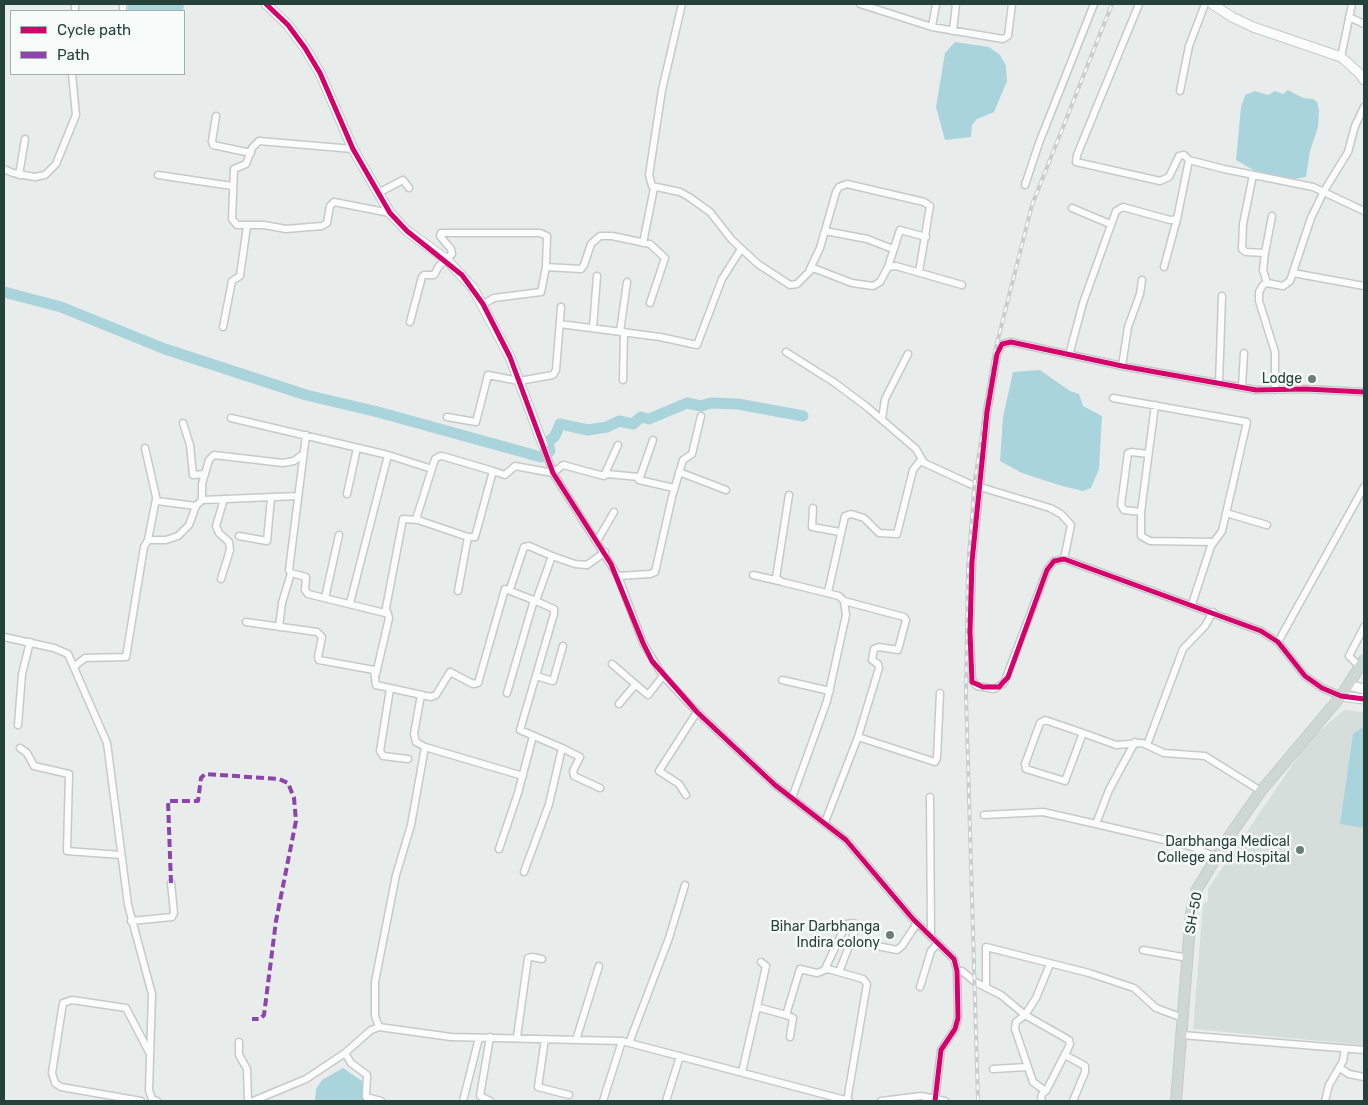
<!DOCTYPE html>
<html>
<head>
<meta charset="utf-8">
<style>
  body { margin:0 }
  #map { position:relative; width:1368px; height:1105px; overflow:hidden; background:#e8edeb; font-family:Rubik,sans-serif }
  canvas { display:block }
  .frame { position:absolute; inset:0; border:5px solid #24423a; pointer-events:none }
  .legend { position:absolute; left:10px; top:10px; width:175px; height:65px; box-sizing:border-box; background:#f7fbf9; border:1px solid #a3b1ad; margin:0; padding:6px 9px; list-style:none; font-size:15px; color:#24423a }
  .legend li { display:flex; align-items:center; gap:10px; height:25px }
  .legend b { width:25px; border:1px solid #a3b1ad }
</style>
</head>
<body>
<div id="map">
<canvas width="1368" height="1105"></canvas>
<div class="frame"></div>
<ul class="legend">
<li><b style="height:6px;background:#d6006c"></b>Cycle path</li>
<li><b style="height:6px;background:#8e44ad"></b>Path</li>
</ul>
</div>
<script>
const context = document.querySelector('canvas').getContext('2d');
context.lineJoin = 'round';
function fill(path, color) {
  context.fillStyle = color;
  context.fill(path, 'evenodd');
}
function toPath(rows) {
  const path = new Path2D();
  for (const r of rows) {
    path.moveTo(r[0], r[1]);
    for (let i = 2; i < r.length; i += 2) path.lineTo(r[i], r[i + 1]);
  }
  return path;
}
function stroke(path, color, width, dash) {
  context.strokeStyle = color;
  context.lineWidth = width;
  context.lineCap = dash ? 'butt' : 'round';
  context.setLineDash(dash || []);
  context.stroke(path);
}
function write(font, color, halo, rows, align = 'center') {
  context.font = font + ' Rubik,sans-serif';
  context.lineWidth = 5;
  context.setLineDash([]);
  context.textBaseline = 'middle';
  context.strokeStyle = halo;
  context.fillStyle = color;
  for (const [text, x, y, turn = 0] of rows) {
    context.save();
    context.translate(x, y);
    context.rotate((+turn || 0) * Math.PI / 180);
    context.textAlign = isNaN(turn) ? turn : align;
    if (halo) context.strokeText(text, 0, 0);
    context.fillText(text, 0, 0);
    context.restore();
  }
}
fill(toPath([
  [1344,710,1364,712,1364,1045,1193,1029,1203,904,1208,901,1208,889,1310,739]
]), '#d6dedb');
fill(toPath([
  [128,4,184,4,183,11,128,11],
  [955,42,989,47,1000,55,1006,66,1007,81,994,112,977,119,972,125,971,137,945,140,936,107,945,53],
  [1288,90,1303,98,1313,99,1317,102,1319,110,1318,127,1310,151,1306,177,1294,179,1255,171,1236,160,1241,107,1245,95,1255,91,1268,95,1275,91,1283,94],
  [1040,370,1070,391,1079,394,1083,406,1102,416,1099,469,1091,488,1083,491,1062,486,1022,473,1000,461,1003,417,1013,372],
  [1362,728,1364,728,1364,828,1340,824,1353,734],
  [343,1068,365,1083,363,1101,315,1101,316,1089,322,1080]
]), '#a9d4db');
stroke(toPath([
  [4,292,61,307,165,349,306,395,378,412,541,457,550,451,548,442,555,436,560,424,588,430,607,427,619,421,633,424,641,417,649,419,687,403,701,406,711,403,738,404,803,416]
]), '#a9d4db', 11);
const street = toPath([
  [682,4,662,90,649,175,652,186,680,192,689,197,710,212,732,240,758,264,790,285,797,284,813,268,852,283,873,286,880,282,888,267,896,266,962,285],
  [860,4,932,27,1003,39,1008,36,1012,4],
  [1139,4,1077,155,1076,162,1160,181,1169,177,1179,156,1184,155,1189,160,1224,169,1313,187,1364,211],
  [75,11,75,4],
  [123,11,123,4],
  [1349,17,1364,24],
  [932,27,936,4],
  [953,31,956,4],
  [1341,57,1352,4],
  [1180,91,1189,46,1205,4],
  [216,116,212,141,213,145,251,153],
  [353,149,259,141,252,148,246,164,234,169,232,219,237,225,264,225,286,229,322,226,327,223,330,206,334,202,390,213],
  [4,169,13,173,35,177,45,175,56,164,76,115,72,74],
  [19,175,25,139],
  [158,175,232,186],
  [1253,175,1243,224,1242,249,1246,252,1265,253,1263,270,1267,283],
  [1025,185,1039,143,1094,4],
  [378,193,403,180,409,188],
  [1072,208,1110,224],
  [825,231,867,239,893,249],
  [643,243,654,188],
  [1265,253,1272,216],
  [546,267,581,269,584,265,591,244,600,236,612,236,650,244,665,258,650,303],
  [888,267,900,230,926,237],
  [1164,267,1177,219],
  [810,269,820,248,836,192,839,187,847,184,924,202,930,206,919,272],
  [1293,273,1364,286],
  [410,322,422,277,424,275,434,275,439,266,452,254,451,249,440,236,441,233,540,233,547,236,546,267,541,292,494,298,483,304],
  [560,324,660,337,697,345,722,279,741,249],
  [223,327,232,281,240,276,247,226],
  [593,328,597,276],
  [620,332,627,282],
  [786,352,835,383,867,407,916,449,923,461],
  [1069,355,1083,303,1116,211,1123,207,1170,220,1177,219,1189,160],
  [1122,366,1128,327,1140,294,1142,280],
  [623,380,624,332],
  [1219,384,1222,296],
  [1242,387,1244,353],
  [1275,390,1275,352,1259,301,1259,292,1263,285,1267,283,1283,286,1290,281,1311,218,1324,191,1348,152,1355,126,1364,107],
  [1113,398,1247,422,1222,531,1211,546,1192,604],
  [1155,405,1141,512,1141,536,1150,541,1214,542],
  [447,417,476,422,488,375,519,381,553,375,556,370,561,307],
  [231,418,388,455,432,469],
  [882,419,885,399,908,354],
  [183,423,190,445,193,475,205,474],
  [306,435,289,570,291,573,306,577,305,590,308,594,385,613,403,519,418,520],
  [653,440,639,480,674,488],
  [543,445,553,473,618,576,643,643,663,676,697,712,775,785,846,840,913,919,954,959,957,971,958,1018,955,1029,941,1050,935,1101],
  [145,448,157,501,196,506],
  [493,471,475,537,468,537,418,520,417,516,435,459,440,456,442,456,493,471,505,475,515,466,553,473,563,465,604,476,618,445],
  [679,472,726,490],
  [607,474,639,477],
  [347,494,357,448],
  [789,495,776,578,782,582,839,596,844,601,846,615,827,701,792,798],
  [202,500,202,484,209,460,214,455,283,463,294,461,302,455],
  [813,508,812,527,840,532],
  [1141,512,1124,510,1121,505,1128,453,1131,452,1148,454],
  [1226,513,1267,525],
  [239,536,267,541,271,498],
  [148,540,156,499],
  [597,541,614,512],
  [753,575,779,581],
  [618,576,650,574,655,572,672,497,683,460,692,454,701,416],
  [221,579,230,550,229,542,219,533,216,526,224,499],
  [510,589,524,547,529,546,552,556],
  [458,591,468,537],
  [828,592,845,516,851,514,864,518,879,533,897,534,913,470,920,461,970,484,1050,508,1061,514,1071,525,1064,559],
  [325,598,339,535],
  [350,603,388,455],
  [246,622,317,632,322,637,318,657,319,660,374,670,376,685,431,697,436,695,450,672,473,684,478,683,505,589,536,601],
  [279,627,282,603,291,573],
  [4,637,54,648,68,654,107,743,128,905,152,994,149,1090,152,1099,157,1101],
  [1278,642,1364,487],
  [612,664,648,695,663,676],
  [75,666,85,658,126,657,144,547,148,540,166,540,178,536,189,525,196,506,202,500,297,496],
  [1360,667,1349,656,1364,627],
  [376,674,389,618,387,611],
  [536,676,553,681,563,646],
  [782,680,830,691],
  [390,689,380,751,383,756,408,759],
  [507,693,534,600],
  [421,695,414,734,416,742,425,747,523,776],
  [1341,696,1322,688,1305,676,1278,642,1261,631,1064,559,1054,561,1047,570,1004,683,994,689,977,686,972,680,970,632,972,562,987,412,997,354,1002,344,1011,342,1122,366,1256,390,1305,389,1364,392],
  [619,704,635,685],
  [18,725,22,674,30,642],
  [1083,733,1065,781,1026,769,1025,764,1040,723,1045,720,1083,733,1116,745,1142,743,1164,753,1205,756,1261,791],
  [858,737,935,762,937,758,940,693],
  [1135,742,1109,790,1096,824,1190,846,1216,857],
  [1147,745,1183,649,1205,626,1213,612],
  [20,748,27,753,34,766,69,774,67,851,121,855],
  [562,748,580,757,573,771,574,776,600,788],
  [686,795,679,784,659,771,697,712],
  [930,797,931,937],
  [984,815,1043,812,1096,824],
  [825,822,858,737,879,668,878,664,872,660,874,649,879,647,898,650,906,620,904,617,844,601],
  [499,849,518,793,533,736],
  [524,872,549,804,562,748,520,730,554,614,554,609,536,601,552,556,575,564,587,565,605,552],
  [131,921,172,917,174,913,171,883],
  [867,944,897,950,902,946,917,923],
  [1143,950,1188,958],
  [1050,964,1036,998,1025,1015,1069,1040,1070,1044,1065,1055,1085,1066,1085,1072,1073,1101],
  [825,969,846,924,854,923,856,928,839,972],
  [957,971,962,971,975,982,1001,995,1025,1015,1016,1022,1015,1029,1033,1082,1044,1090,1041,1097,1042,1101],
  [920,987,931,951,938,943],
  [986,987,986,947,1089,973,1134,988,1156,1008,1183,1018],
  [757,1007,766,966,761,962],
  [786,1015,793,1018,790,1037],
  [379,1027,375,1016,375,982,396,875,411,825,425,747],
  [1182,1035,1364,1050],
  [517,1037,528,958,532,957,542,959],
  [545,1039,538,1087,569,1095],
  [576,1040,599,966],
  [239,1042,239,1055,247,1069,248,1101],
  [629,1043,669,938,685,885],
  [345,1053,351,1063,367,1075,366,1097,381,1101],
  [1340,1068,1349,1074,1364,1077],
  [993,1069,1027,1067],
  [742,1072,757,1007,786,1015,800,969,817,973,828,969,863,979,867,984,847,1101],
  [1046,1091,1066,1052],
  [141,1101,61,1087,55,1083,52,1073,63,1003,72,1000,126,1008,149,1052],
  [253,1101,306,1079,345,1053,371,1030,379,1027,451,1037,622,1041,849,1101],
  [463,1101,479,1038],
  [490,1101,480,1096,490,1037],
  [603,1101,622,1041],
  [666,1101,680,1056],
  [881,1101,921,1096,945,1101],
  [1325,1101,1329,1085,1343,1061,1345,1049]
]);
const secondary = toPath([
  [266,4,288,25,305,48,320,73,353,149,390,213,407,231,447,260,473,288,510,357,543,445],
  [1212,4,1232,17,1253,27,1341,57,1359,73,1364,80],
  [1348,685,1364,689],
  [1341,696,1364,699]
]);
const primary = toPath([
  [1176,1101,1191,913,1196,891,1226,841,1261,791,1341,696,1364,660]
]);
stroke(street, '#c5cac8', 9);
stroke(secondary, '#c3cbc8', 11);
stroke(primary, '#c3ccc9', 12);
stroke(street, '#fcfcfc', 6);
stroke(secondary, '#fcfcfc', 9);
stroke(primary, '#cfd7d5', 10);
const rail = toPath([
  [978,1101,966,695,968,567,975,479,995,351,1032,205,1112,4]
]);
stroke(rail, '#c9cdcc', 4);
stroke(rail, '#f7fbf9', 2, [5.5]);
stroke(toPath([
  [171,883,168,801,198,801,201,778,205,774,279,779,288,783,294,798,296,821,276,921,264,1015,260,1019,252,1019]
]), '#8e44ad', 4, [8, 4]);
stroke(toPath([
  [266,4,288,25,305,48,320,73,353,149,390,213,407,231,462,275,483,304,510,357,553,473,611,564,643,643,652,661,697,712,775,785,846,840,913,919,954,959,957,971,958,1018,955,1029,941,1050,935,1101],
  [1364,392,1305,389,1256,390,1122,366,1011,342,1002,344,997,354,987,412,972,562,970,632,972,682,983,687,999,687,1008,677,1047,570,1054,561,1064,559,1261,631,1278,642,1305,676,1322,688,1341,696,1364,699]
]), '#d6006c', 5);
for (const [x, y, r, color] of [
  [1312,379,5,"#697e78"],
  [1300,850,5,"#697e78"],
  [890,935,5,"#697e78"]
]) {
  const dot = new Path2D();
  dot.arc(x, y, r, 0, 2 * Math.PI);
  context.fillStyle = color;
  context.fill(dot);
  stroke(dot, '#f7fbf9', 2);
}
write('14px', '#24423a', '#f7fbf9', [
  ["Lodge",1302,379],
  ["Darbhanga Medical",1290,842],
  ["College and Hospital",1290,858],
  ["Bihar Darbhanga",880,927],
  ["Indira colony",880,943]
], 'right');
write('14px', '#24423a', '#f7fbf9', [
  ["SH-50",1194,913,-80]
]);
</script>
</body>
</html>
